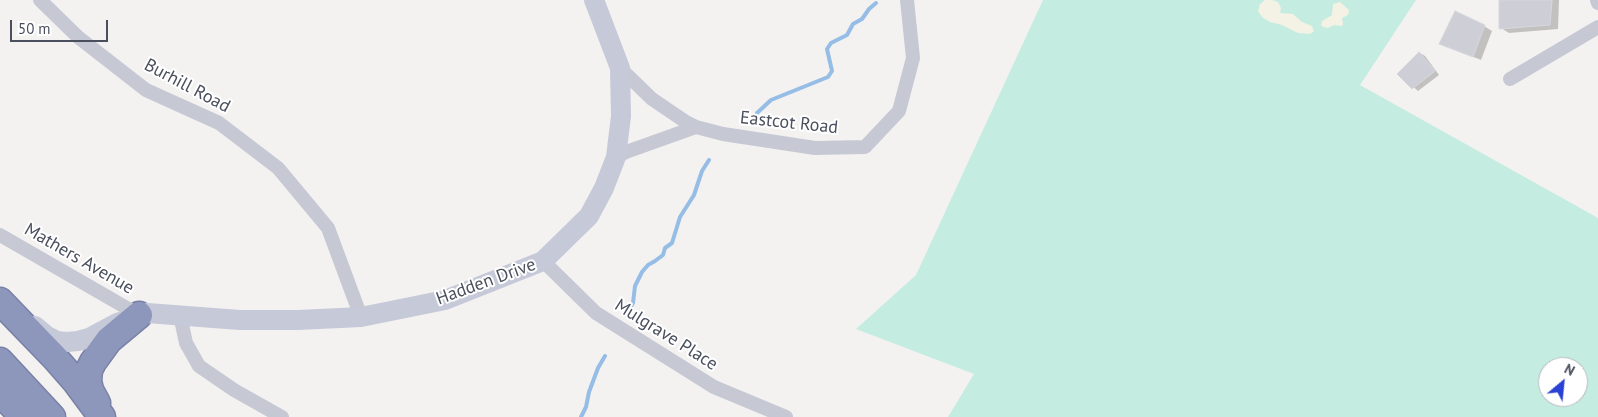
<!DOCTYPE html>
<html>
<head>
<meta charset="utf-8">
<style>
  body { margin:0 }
  #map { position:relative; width:1598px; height:417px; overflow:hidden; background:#f3f2f1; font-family:"PT Sans",sans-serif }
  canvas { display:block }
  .north { position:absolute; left:1538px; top:357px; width:50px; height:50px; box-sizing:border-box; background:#fff; border:1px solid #b7b9be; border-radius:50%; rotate:28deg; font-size:14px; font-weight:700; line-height:20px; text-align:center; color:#4a4f5d }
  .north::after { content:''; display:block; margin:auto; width:18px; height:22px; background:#2941d5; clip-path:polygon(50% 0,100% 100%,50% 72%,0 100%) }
  .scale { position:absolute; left:10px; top:20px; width:98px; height:22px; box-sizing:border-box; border:2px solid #4a4f5d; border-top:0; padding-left:6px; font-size:15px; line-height:18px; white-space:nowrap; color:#4a4f5d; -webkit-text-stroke:4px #fff; paint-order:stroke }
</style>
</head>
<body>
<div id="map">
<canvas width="1598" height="417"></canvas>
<div class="north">N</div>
<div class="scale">50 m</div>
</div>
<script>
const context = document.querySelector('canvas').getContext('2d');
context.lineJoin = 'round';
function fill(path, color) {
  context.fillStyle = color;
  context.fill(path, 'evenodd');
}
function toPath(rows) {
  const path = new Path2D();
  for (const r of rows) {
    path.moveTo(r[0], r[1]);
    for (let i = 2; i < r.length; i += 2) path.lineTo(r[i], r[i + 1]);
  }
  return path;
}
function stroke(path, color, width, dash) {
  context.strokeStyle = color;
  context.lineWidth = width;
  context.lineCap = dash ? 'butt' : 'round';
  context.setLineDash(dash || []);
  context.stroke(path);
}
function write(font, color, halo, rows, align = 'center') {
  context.font = font + ' "PT Sans",sans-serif';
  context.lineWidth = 4;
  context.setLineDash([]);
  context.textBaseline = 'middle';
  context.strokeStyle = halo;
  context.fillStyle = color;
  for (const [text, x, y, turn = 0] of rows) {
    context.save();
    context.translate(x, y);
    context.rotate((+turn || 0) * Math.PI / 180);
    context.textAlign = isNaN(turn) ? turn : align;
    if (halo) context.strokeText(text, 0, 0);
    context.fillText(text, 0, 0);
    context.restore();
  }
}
fill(toPath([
  [1043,0,1416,0,1360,85,1598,218,1598,417,948,417,974,374,856,329,916,275],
  [1548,367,1578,367,1578,397,1548,397]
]), '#c4ece0');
fill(toPath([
  [1265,0,1272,0,1278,2,1281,8,1280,13,1293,14,1302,22,1312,26,1314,31,1310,34,1298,33,1282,25,1270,22,1262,17,1258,11,1260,4],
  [1340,2,1349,10,1348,15,1342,18,1343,25,1341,26,1334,25,1328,28,1323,27,1321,25,1322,21,1332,15,1333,4]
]), '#f3f2e4');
fill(toPath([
  [1500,0,1559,0,1558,29,1509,33,1501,28],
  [1484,26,1492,31,1481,60,1441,44],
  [1420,53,1425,56,1439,75,1418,91,1399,74]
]), '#0003');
stroke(toPath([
  [757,113,771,100,828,77,832,71,827,49,831,43,847,35,853,24,862,19,869,9,876,3],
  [626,315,633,303,635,286,642,272,648,265,655,261,663,255,665,248,672,243,680,217,694,195,702,171,709,160],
  [581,417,586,407,589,392,598,368,605,356]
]), '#95bde5', 4);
const building = toPath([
  [1499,0,1552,0,1550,25,1499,29,1499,0],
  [1455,11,1485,25,1473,57,1439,44,1455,11],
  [1419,52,1435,71,1412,89,1397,74,1419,52]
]);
fill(building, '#cecfd6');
stroke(building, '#d6d6dc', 1);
const highway = toPath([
  [0,301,55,358,76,382,102,417],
  [0,361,52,417],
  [0,392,23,417],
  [97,403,90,390,88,381,89,370,93,362,109,340,139,315]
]);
stroke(highway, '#7981a7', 29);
stroke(toPath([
  [40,0,78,37,146,90,219,123,278,168,328,228,361,317],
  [1597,0,1598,3],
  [620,68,652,99,686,122,696,127,723,134,815,148,865,147,899,111,913,58,907,0],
  [1510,79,1598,27],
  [616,157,626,152,696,127],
  [0,235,139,315],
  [543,261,596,313,714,387,786,417],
  [180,315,186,343,199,366,234,390,282,417]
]), '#c6c9d4', 14);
stroke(toPath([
  [35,326,47,336,57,341,67,342,78,341,89,338,117,323,147,313,240,320,298,320,361,317,445,300,543,261,589,216,604,188,616,157,621,116,620,68,594,0]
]), '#c6c9d8', 20);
stroke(highway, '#8d96bb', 26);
write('18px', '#4a4f5d', '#fff', [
  ["Burhill Road",187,86,28],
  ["Eastcot Road",789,123,6],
  ["Mathers Avenue",79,259,30],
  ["Hadden Drive",486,282,-20],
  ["Mulgrave Place",666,335,32]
]);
</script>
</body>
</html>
